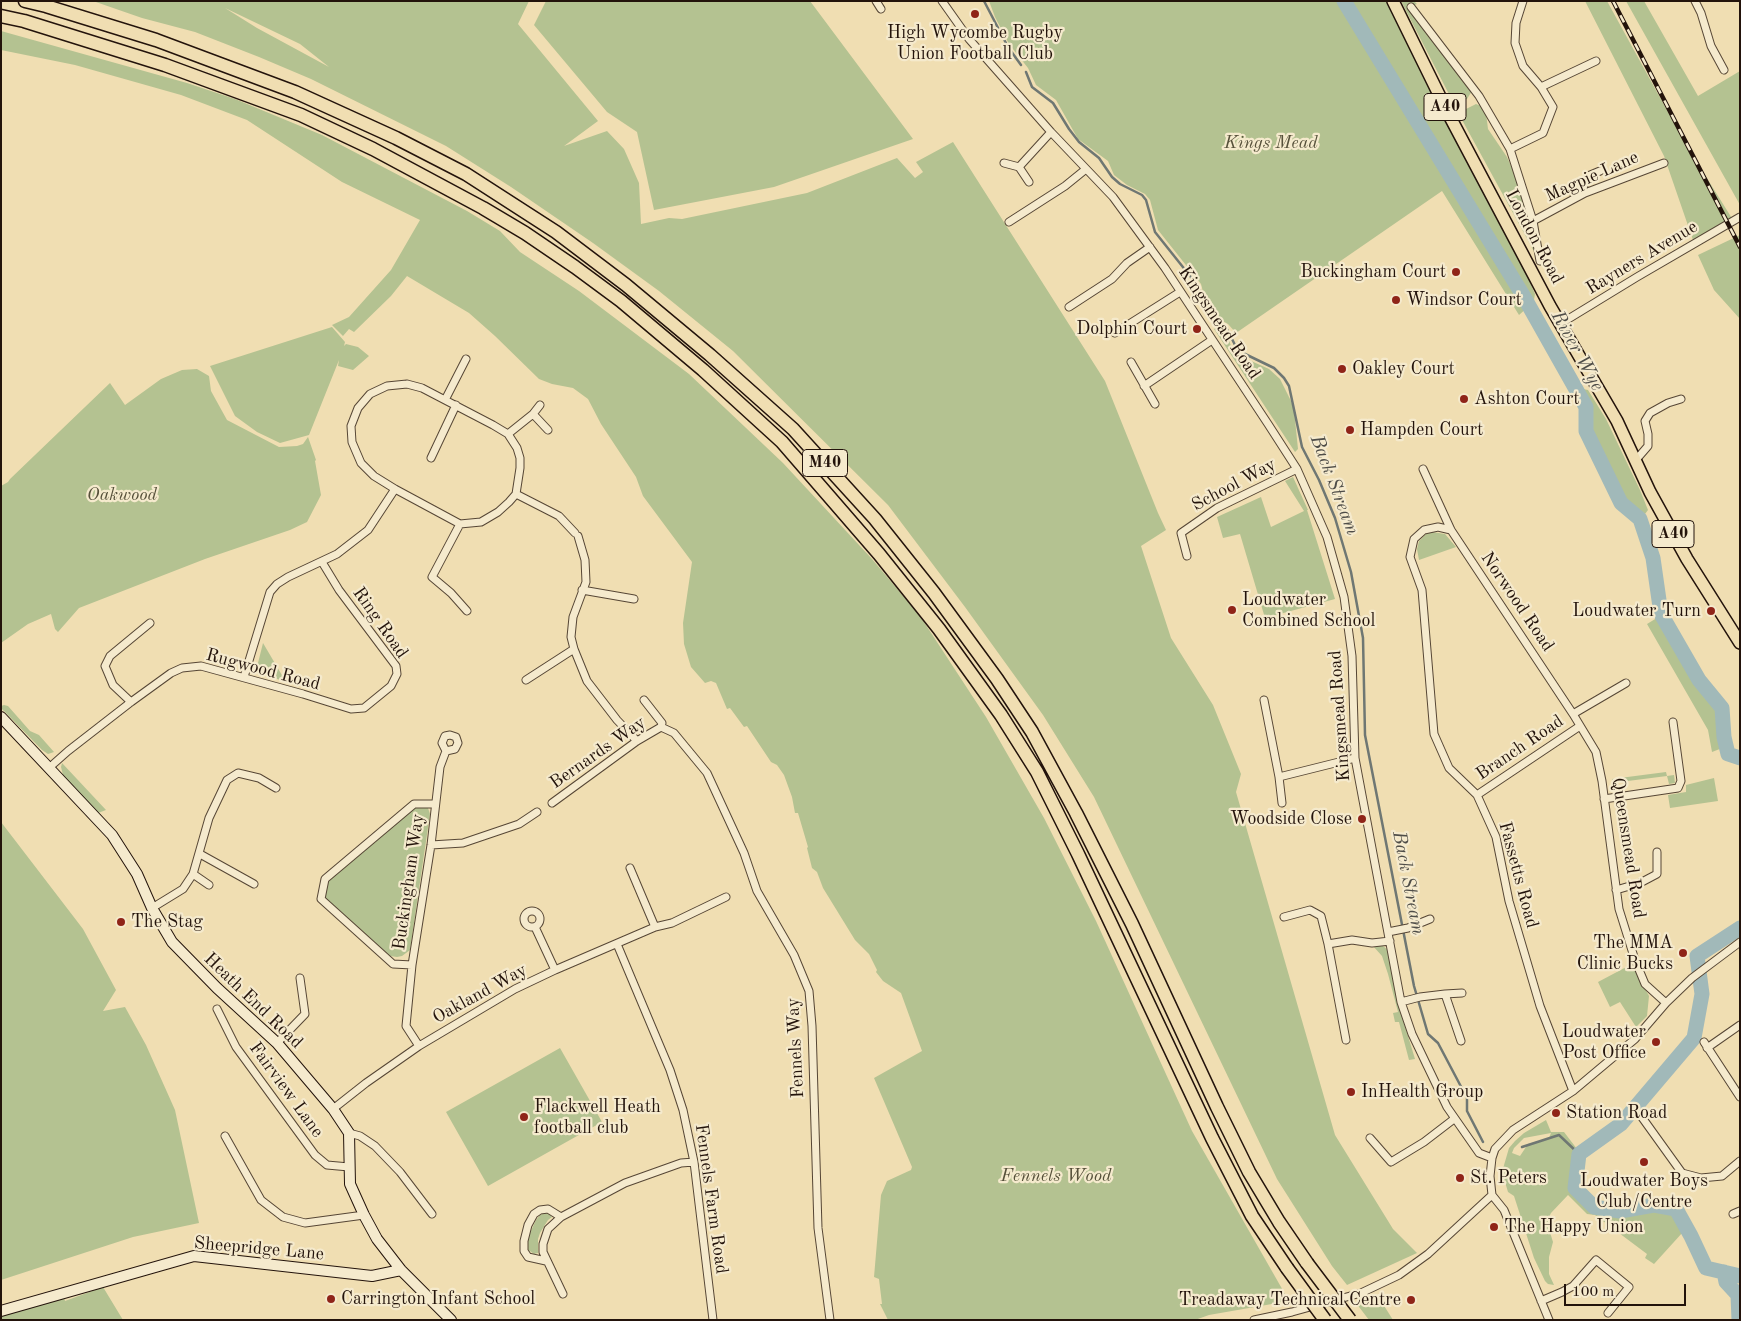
<!DOCTYPE html>
<html>
<head>
<meta charset="utf-8">
<style>
  body { margin:0 }
  #map { position:relative; width:1741px; height:1321px; overflow:hidden; background:#f0deb2; font-family:"Old Standard TT",serif }
  canvas { display:block }
  .frame { position:absolute; inset:0; border:2px solid #23130b; pointer-events:none }
  .scale { position:absolute; left:1564px; top:1284px; width:122px; height:22px; box-sizing:border-box; border:2px solid #23130b; border-top:0; padding-left:6px; font-size:15px; line-height:18px; white-space:nowrap; color:#23130b; -webkit-text-stroke:4px #f5eacd; paint-order:stroke }
</style>
</head>
<body>
<div id="map">
<canvas width="1741" height="1321"></canvas>
<div class="frame"></div>
<div class="scale">100 m</div>
</div>
<script>
const context = document.querySelector('canvas').getContext('2d');
context.lineJoin = 'round';
function fill(path, color) {
  context.fillStyle = color;
  context.fill(path, 'evenodd');
}
function toPath(rows) {
  const path = new Path2D();
  for (const r of rows) {
    if (r.length === 3) {
      path.moveTo(r[0] + r[2], r[1]);
      path.arc(r[0], r[1], r[2], 0, 2 * Math.PI);
      continue;
    }
    path.moveTo(r[0], r[1]);
    for (let i = 2; i < r.length; i += 2) path.lineTo(r[i], r[i + 1]);
  }
  return path;
}
function stroke(path, color, width, dash) {
  context.strokeStyle = color;
  context.lineWidth = width;
  context.lineCap = dash ? 'butt' : 'round';
  context.setLineDash(dash || []);
  context.stroke(path);
}
function write(font, color, halo, rows, align = 'center') {
  context.font = font + ' "Old Standard TT",serif';
  context.lineWidth = 4.5;
  context.setLineDash([]);
  context.textBaseline = 'middle';
  context.strokeStyle = halo;
  context.fillStyle = color;
  for (const [text, x, y, turn = 0] of rows) {
    context.save();
    context.translate(x, y);
    context.rotate((+turn || 0) * Math.PI / 180);
    context.textAlign = isNaN(turn) ? turn : align;
    if (halo) context.strokeText(text, 0, 0);
    context.fillText(text, 0, 0);
    context.restore();
  }
}
fill(toPath([
  [93,1,529,1,518,24,598,121,564,146,607,131,624,149,639,183,641,224,669,218,682,219,807,193,897,158,915,178,923,172,916,162,953,142,1105,381,1158,513,1166,530,1141,546,1171,638,1213,705,1241,774,1236,792,1335,1135,1393,1229,1417,1253,1347,1285,1332,1266,1277,1179,1094,797,1043,715,965,607,888,505,733,351,659,291,593,243,511,187,446,146,311,79,259,57,195,32,142,18],
  [225,8,300,44,329,67,257,28],
  [546,1,810,1,913,139,774,187,654,210,637,132,607,112,534,25],
  [989,1,1339,1,1528,307,1519,315,1442,191,1236,333,1228,324,1217,318,1203,292,1201,284,1158,230,1150,200,1145,194,1127,185,1114,175,1108,161,1078,139,1056,100,1036,85,1028,68,1009,44,995,17],
  [1350,1,1386,1,1520,259,1535,294,1534,300],
  [1401,1,1414,1,1417,4,1410,7,1472,91,1467,99,1458,101,1452,100],
  [1585,1,1607,1,1685,143,1733,220,1693,240,1664,156],
  [1626,1,1644,1,1698,96,1740,71,1740,205],
  [1,31,187,83,235,99,322,135,467,211,500,231,520,252,579,291,689,374,783,463,872,559,920,616,986,717,1044,818,1096,921,1192,1131,1289,1301,1209,1315,1195,1320,888,1320,880,1304,882,1304,879,1279,874,1277,881,1195,887,1181,911,1170,912,1167,874,1078,922,1051,901,993,883,981,876,972,877,970,869,954,855,940,823,888,817,872,812,868,807,848,808,847,798,813,795,813,792,797,784,775,777,765,771,762,747,726,744,727,730,708,727,709,716,683,711,681,705,683,691,667,684,644,683,623,692,562,643,496,636,477,601,424,588,399,573,388,552,384,539,379,495,336,469,313,407,276,391,296,354,332,349,329,343,336,332,325,349,317,391,270,420,220,342,182,247,120,181,95,75,65,1,50],
  [1476,104,1481,106,1486,113,1488,129,1507,157,1526,200,1537,257,1461,118,1464,110],
  [1740,235,1740,319,1714,290,1698,255],
  [332,327,345,342,344,346,346,344,358,347,369,356,353,370,338,366,339,360,309,435,280,443,257,432,235,416,210,366],
  [1217,328,1227,334,1231,346,1240,356,1269,369,1280,379,1291,401,1294,410,1298,449,1295,452,1214,329],
  [197,369,209,376,211,391,227,420,279,447,297,446,303,444,308,437,316,460,315,461,321,495,307,522,290,530,205,559,79,608,58,632,55,629,51,614,28,624,1,643,1,486,8,482,10,479,110,383,125,405,161,379,182,370],
  [1583,389,1588,390,1606,419,1640,490,1648,510,1645,514,1633,506,1624,496,1601,451,1589,424,1587,418,1591,407],
  [1293,477,1308,510,1307,510,1335,599,1265,618,1240,534,1223,538,1217,517,1261,497,1271,527,1304,511,1285,481],
  [1432,532,1445,534,1456,547,1419,560,1417,549,1419,541,1426,534],
  [1665,613,1676,640,1694,676,1707,688,1717,693,1724,703,1724,715,1726,717,1725,747,1712,752,1708,730,1647,624],
  [263,643,283,677,280,680,262,674,257,667],
  [4,705,8,706,30,731,39,735,54,752,48,754,42,750,1,708,1,706],
  [62,763,106,810,98,813,63,775,61,767],
  [1666,772,1667,776,1674,775,1675,783,1669,784,1667,776,1612,783,1612,779],
  [1714,778,1718,801,1670,808,1668,795,1686,792,1686,785],
  [418,803,427,805,430,814,410,950,402,956,397,957,390,956,327,900,323,894,324,884],
  [1,822,83,929,116,990,103,1011,125,1007,146,1045,175,1110,199,1223,133,1237,1,1280],
  [1373,946,1383,946,1388,950,1398,1003,1415,1059,1409,1060,1399,1022,1395,1022,1393,1013,1398,1012,1388,974,1382,956],
  [1632,964,1649,996,1647,1016,1636,1027,1620,1002,1610,1007,1598,982],
  [560,1048,602,1122,488,1186,446,1112],
  [1546,1120,1551,1132,1564,1132,1577,1149,1575,1161,1577,1180,1579,1189,1585,1199,1598,1207,1617,1211,1669,1205,1685,1221,1683,1232,1654,1264,1645,1258,1647,1254,1595,1215,1587,1214,1568,1195,1551,1213,1548,1219,1548,1226,1553,1242,1549,1257,1549,1274,1554,1285,1548,1284,1545,1281,1534,1258,1514,1196,1508,1192,1502,1172,1509,1148,1515,1141,1524,1133],
  [1551,1133,1549,1138,1528,1144,1520,1156,1512,1153,1514,1148,1524,1138],
  [545,1213,549,1214,552,1217,548,1220,540,1233,538,1239,538,1253,534,1254,527,1249,528,1237,536,1220,540,1215],
  [103,1287,123,1320,1,1320,1,1316,64,1297,65,1301],
  [1378,1296,1393,1320,1369,1320,1356,1303]
]), '#b4c291');
stroke(toPath([
  [984,1,1008,47,1021,65],
  [1026,72,1032,87,1053,103,1069,129,1079,142,1099,158,1112,177,1120,184,1142,195,1146,200,1155,232,1198,286,1216,323,1227,329,1236,347,1245,354,1274,368,1284,378,1289,386,1302,447,1319,480,1335,518,1351,572,1363,638,1365,735,1414,986,1428,1034,1438,1043,1467,1098,1467,1111,1483,1142],
  [1522,1147,1559,1135,1579,1154]
]), '#6f7773', 2.5);
stroke(toPath([
  [1344,1,1524,297,1586,407,1586,431,1621,503,1640,519,1653,558,1661,614,1699,680,1722,708,1724,737,1728,754,1740,758],
  [1740,928,1697,956,1702,994,1694,1038,1621,1124,1579,1154,1575,1188,1594,1207,1620,1211,1654,1205,1676,1209,1691,1236,1706,1268,1740,1276],
  [1724,1272,1726,1282,1738,1295,1739,1320]
]), '#a1b9b9', 15);
const street = toPath([
  [876,1,881,9],
  [942,1,969,39,1051,132,1113,197,1165,268,1268,424,1297,469,1327,537,1344,597,1352,656,1355,758,1401,1002,1412,1034,1447,1107,1479,1153,1492,1158,1490,1176,1492,1195,1504,1210,1549,1320],
  [1695,1,1701,13,1711,46,1724,70],
  [1411,7,1479,96,1510,149,1533,221,1540,261],
  [1541,87,1596,61],
  [1510,149,1543,133,1553,107,1541,87,1523,66,1515,43,1516,23,1523,1],
  [1004,163,1019,167,1051,132],
  [1019,167,1029,182],
  [1574,194,1582,190,1588,176,1600,171],
  [1533,221,1585,193,1664,163],
  [1009,222,1065,186,1086,169],
  [1069,307,1112,279,1127,263,1150,247],
  [1560,324,1637,277,1740,217],
  [1115,333,1180,292],
  [1131,362,1155,404],
  [407,384,422,388,445,400,493,425,508,434,517,448,520,458,520,468,516,494,509,502,498,512,481,522,460,524,395,489,374,476,361,463,352,442,351,426,358,408,370,394,387,386,407,384],
  [1144,386,1212,340],
  [445,400,466,359],
  [533,414,548,430],
  [508,434,533,414,540,405],
  [431,458,456,405],
  [1635,461,1648,446,1648,434,1645,421,1650,413,1668,403,1681,399],
  [1423,469,1451,530,1573,714,1596,752,1602,781,1619,909,1635,960,1645,984,1666,1003],
  [516,494,559,516,575,533],
  [460,524,432,577,451,593,467,611],
  [1451,530,1438,527,1424,530,1414,539,1410,557,1422,590,1434,734,1449,768,1477,795,1496,837,1509,901,1540,1006,1573,1091],
  [578,536,585,560,586,582,573,617,571,637,574,649,587,681,617,720,637,741],
  [1187,556,1181,533,1217,508,1297,469],
  [582,590,634,599],
  [244,677,270,592,277,584,288,577,337,554,368,530,395,489],
  [526,680,574,649],
  [644,700,662,723,661,727],
  [1264,700,1279,777,1355,758],
  [131,702,113,685,105,666,110,656,150,623],
  [1573,714,1626,683],
  [661,727,674,733,707,773,744,853,757,891,794,955,809,991,812,1026,818,1228,830,1320],
  [50,767,68,751,131,702,171,673,182,668,201,666,303,694,351,709,364,708,391,686,397,674,396,666,339,590,322,562],
  [1279,777,1282,803],
  [1477,795,1580,726],
  [1604,799,1678,788,1681,781,1673,722],
  [552,803,637,741,661,727],
  [431,845,463,843,519,824,537,812],
  [200,854,254,884],
  [630,868,655,927],
  [193,874,209,885],
  [1616,890,1640,883,1657,874,1657,852],
  [152,908,183,889,193,874,209,818,227,780,238,773,259,778,276,788],
  [532,919,8],
  [1284,917,1310,910,1321,916,1328,944,1346,1040],
  [535,927,555,970],
  [1388,932,1408,928,1430,919],
  [617,944,670,1070,683,1110,694,1162,713,1320],
  [1328,944,1352,940,1372,943,1390,941],
  [412,965,393,964,321,899,325,879,414,804,435,804],
  [1445,994,1462,993],
  [1401,1002,1420,997,1445,994,1461,1041],
  [217,1009,236,1047,315,1155,327,1165,349,1167],
  [1704,1042,1740,1097],
  [277,1043,305,1014,300,978],
  [419,1046,406,1026,412,965,431,845,440,767,446,751,442,743,445,736,450,735,456,737,458,743,455,749,446,751],
  [1707,1048,1740,1025],
  [333,1109,366,1083,419,1046,515,989,555,970,655,927,672,923,726,897],
  [1641,1116,1682,1173,1701,1178,1722,1176,1740,1161],
  [349,1133,360,1136,375,1146,400,1172,432,1214],
  [225,1136,261,1200,283,1217,305,1223,364,1215],
  [1370,1138,1391,1162,1424,1142,1454,1119],
  [1492,1158,1495,1149,1513,1130,1573,1091,1635,1039,1666,1003,1692,978,1740,942],
  [1733,1214,1740,1211],
  [546,1261,528,1257,524,1251,524,1241,528,1225,534,1214,540,1210,548,1209,561,1217],
  [563,1294,543,1252,543,1244,548,1229,561,1217,625,1183,681,1163,694,1162],
  [1541,1301,1562,1292,1573,1286,1596,1260,1629,1287,1608,1313],
  [1254,1320,1292,1312,1361,1293,1399,1275,1428,1254,1492,1195]
]);
const secondary = toPath([
  [1,717,112,835,137,874,152,908,172,942,217,988,277,1043,333,1109,349,1133,350,1184,364,1215,377,1239,401,1270,451,1320],
  [1,1311,194,1256,372,1276,401,1270]
]);
const primary = toPath([
  [1393,1,1449,115,1550,306,1617,421,1650,492,1687,559,1740,643]
]);
const highway = toPath([
  [25,1,46,6,156,40,295,92,396,138,466,174,556,232,626,285,710,355,793,429,875,519,934,593,997,679,1032,732,1076,813,1132,924,1217,1107,1249,1172,1279,1222,1307,1263],
  [1,16,24,21,165,65,301,115,373,149,483,208,525,233,575,267,621,301,703,370,782,442,879,554,939,629,1001,715,1037,772,1078,854,1212,1138,1252,1216,1287,1268]
]);
stroke(street, '#564635', 9);
stroke(secondary, '#23130b', 12);
stroke(primary, '#23130b', 14);
stroke(highway, '#23130b', 15);
stroke(street, '#f5eacd', 7);
stroke(secondary, '#f5eacd', 10);
stroke(primary, '#f0deb2', 11);
stroke(highway, '#f0deb2', 12);
const rail = toPath([
  [1613,1,1740,247]
]);
stroke(rail, '#23130b', 4.5);
stroke(rail, '#f5eacd', 2.5, [8]);
const highwayBridge = toPath([
  [1307,1263,1350,1320],
  [1287,1268,1325,1320]
]);
stroke(highwayBridge, '#23130b', 15, []);
stroke(highwayBridge, '#f0deb2', 12);
for (const [x, y, r, color] of [
  [975,14,5,"#8f2418"],
  [1456,272,5,"#8f2418"],
  [1396,300,5,"#8f2418"],
  [1197,329,5,"#8f2418"],
  [1342,369,5,"#8f2418"],
  [1464,399,5,"#8f2418"],
  [1350,430,5,"#8f2418"],
  [1232,610,5,"#8f2418"],
  [1711,611,5,"#8f2418"],
  [1362,819,5,"#8f2418"],
  [121,922,5,"#8f2418"],
  [1683,953,5,"#8f2418"],
  [1656,1042,5,"#8f2418"],
  [1351,1092,5,"#8f2418"],
  [1556,1113,5,"#8f2418"],
  [524,1117,5,"#8f2418"],
  [1644,1162,5,"#8f2418"],
  [1460,1178,5,"#8f2418"],
  [1494,1227,5,"#8f2418"],
  [331,1299,5,"#8f2418"],
  [1411,1300,5,"#8f2418"]
]) {
  const dot = new Path2D();
  dot.arc(x, y, r, 0, 2 * Math.PI);
  context.fillStyle = color;
  context.fill(dot);
  stroke(dot, '#f5eacd', 2);
}
for (const [x, y, w] of [
  [1445,107,42],
  [825,463,45],
  [1673,534,42]
]) {
  const box = new Path2D();
  box.roundRect(x - w / 2, y - 13.5, w, 27, 4);
  context.fillStyle = '#f5eacd';
  context.fill(box);
  stroke(box, '#23130b', 1);
}
write('bold 16px', '#23130b', null, [
  ["A40",1445,107],
  ["M40",825,463],
  ["A40",1673,534]
]);
write('18px', '#23130b', '#f5eacd', [
  ["High Wycombe Rugby",975,33,"center"],
  ["Union Football Club",975,54,"center"],
  ["Buckingham Court",1446,272,"right"],
  ["Windsor Court",1406,300],
  ["Dolphin Court",1187,329,"right"],
  ["Oakley Court",1352,369],
  ["Ashton Court",1474,399],
  ["Hampden Court",1360,430],
  ["Loudwater",1242,600],
  ["Combined School",1242,621],
  ["Loudwater Turn",1701,611,"right"],
  ["Woodside Close",1352,819,"right"],
  ["The Stag",131,922],
  ["The MMA",1673,943,"right"],
  ["Clinic Bucks",1673,964,"right"],
  ["Loudwater",1646,1032,"right"],
  ["Post Office",1646,1053,"right"],
  ["InHealth Group",1361,1092],
  ["Flackwell Heath",534,1107],
  ["football club",534,1128],
  ["Station Road",1566,1113],
  ["St. Peters",1470,1178],
  ["Loudwater Boys",1644,1181,"center"],
  ["Club/Centre",1644,1202,"center"],
  ["The Happy Union",1504,1227],
  ["Carrington Infant School",341,1299],
  ["Treadaway Technical Centre",1401,1300,"right"]
], 'left');
write('italic 18px', '#56503a', '#f5eacd', [
  ["Kings Mead",1271,143],
  ["Oakwood",122,495],
  ["Fennels Wood",1056,1176]
]);
write('18px', '#23130b', '#f5eacd', [
  ["Magpie Lane",1592,177,-24],
  ["London Road",1534,237,62],
  ["Rayners Avenue",1642,258,-31],
  ["Kingsmead Road",1219,323,56],
  ["School Way",1234,485,-28],
  ["Norwood Road",1517,602,56],
  ["Ring Road",380,623,55],
  ["Rugwood Road",263,670,15],
  ["Kingsmead Road",1340,716,-94],
  ["Branch Road",1520,748,-34],
  ["Bernards Way",598,753,-35],
  ["Queensmead Road",1628,848,81],
  ["Fassetts Road",1518,875,75],
  ["Buckingham Way",409,882,-82],
  ["Oakland Way",480,994,-29],
  ["Heath End Road",253,1001,44],
  ["Fennels Way",796,1048,-93],
  ["Fairview Lane",286,1090,54],
  ["Fennels Farm Road",711,1199,82],
  ["Sheepridge Lane",259,1249,5]
]);
write('italic 19px', '#4f4d48', '#f5eacd', [
  ["River Wye",1577,351,61],
  ["Back Stream",1334,485,69],
  ["Back Stream",1408,883,79]
]);
</script>
</body>
</html>
